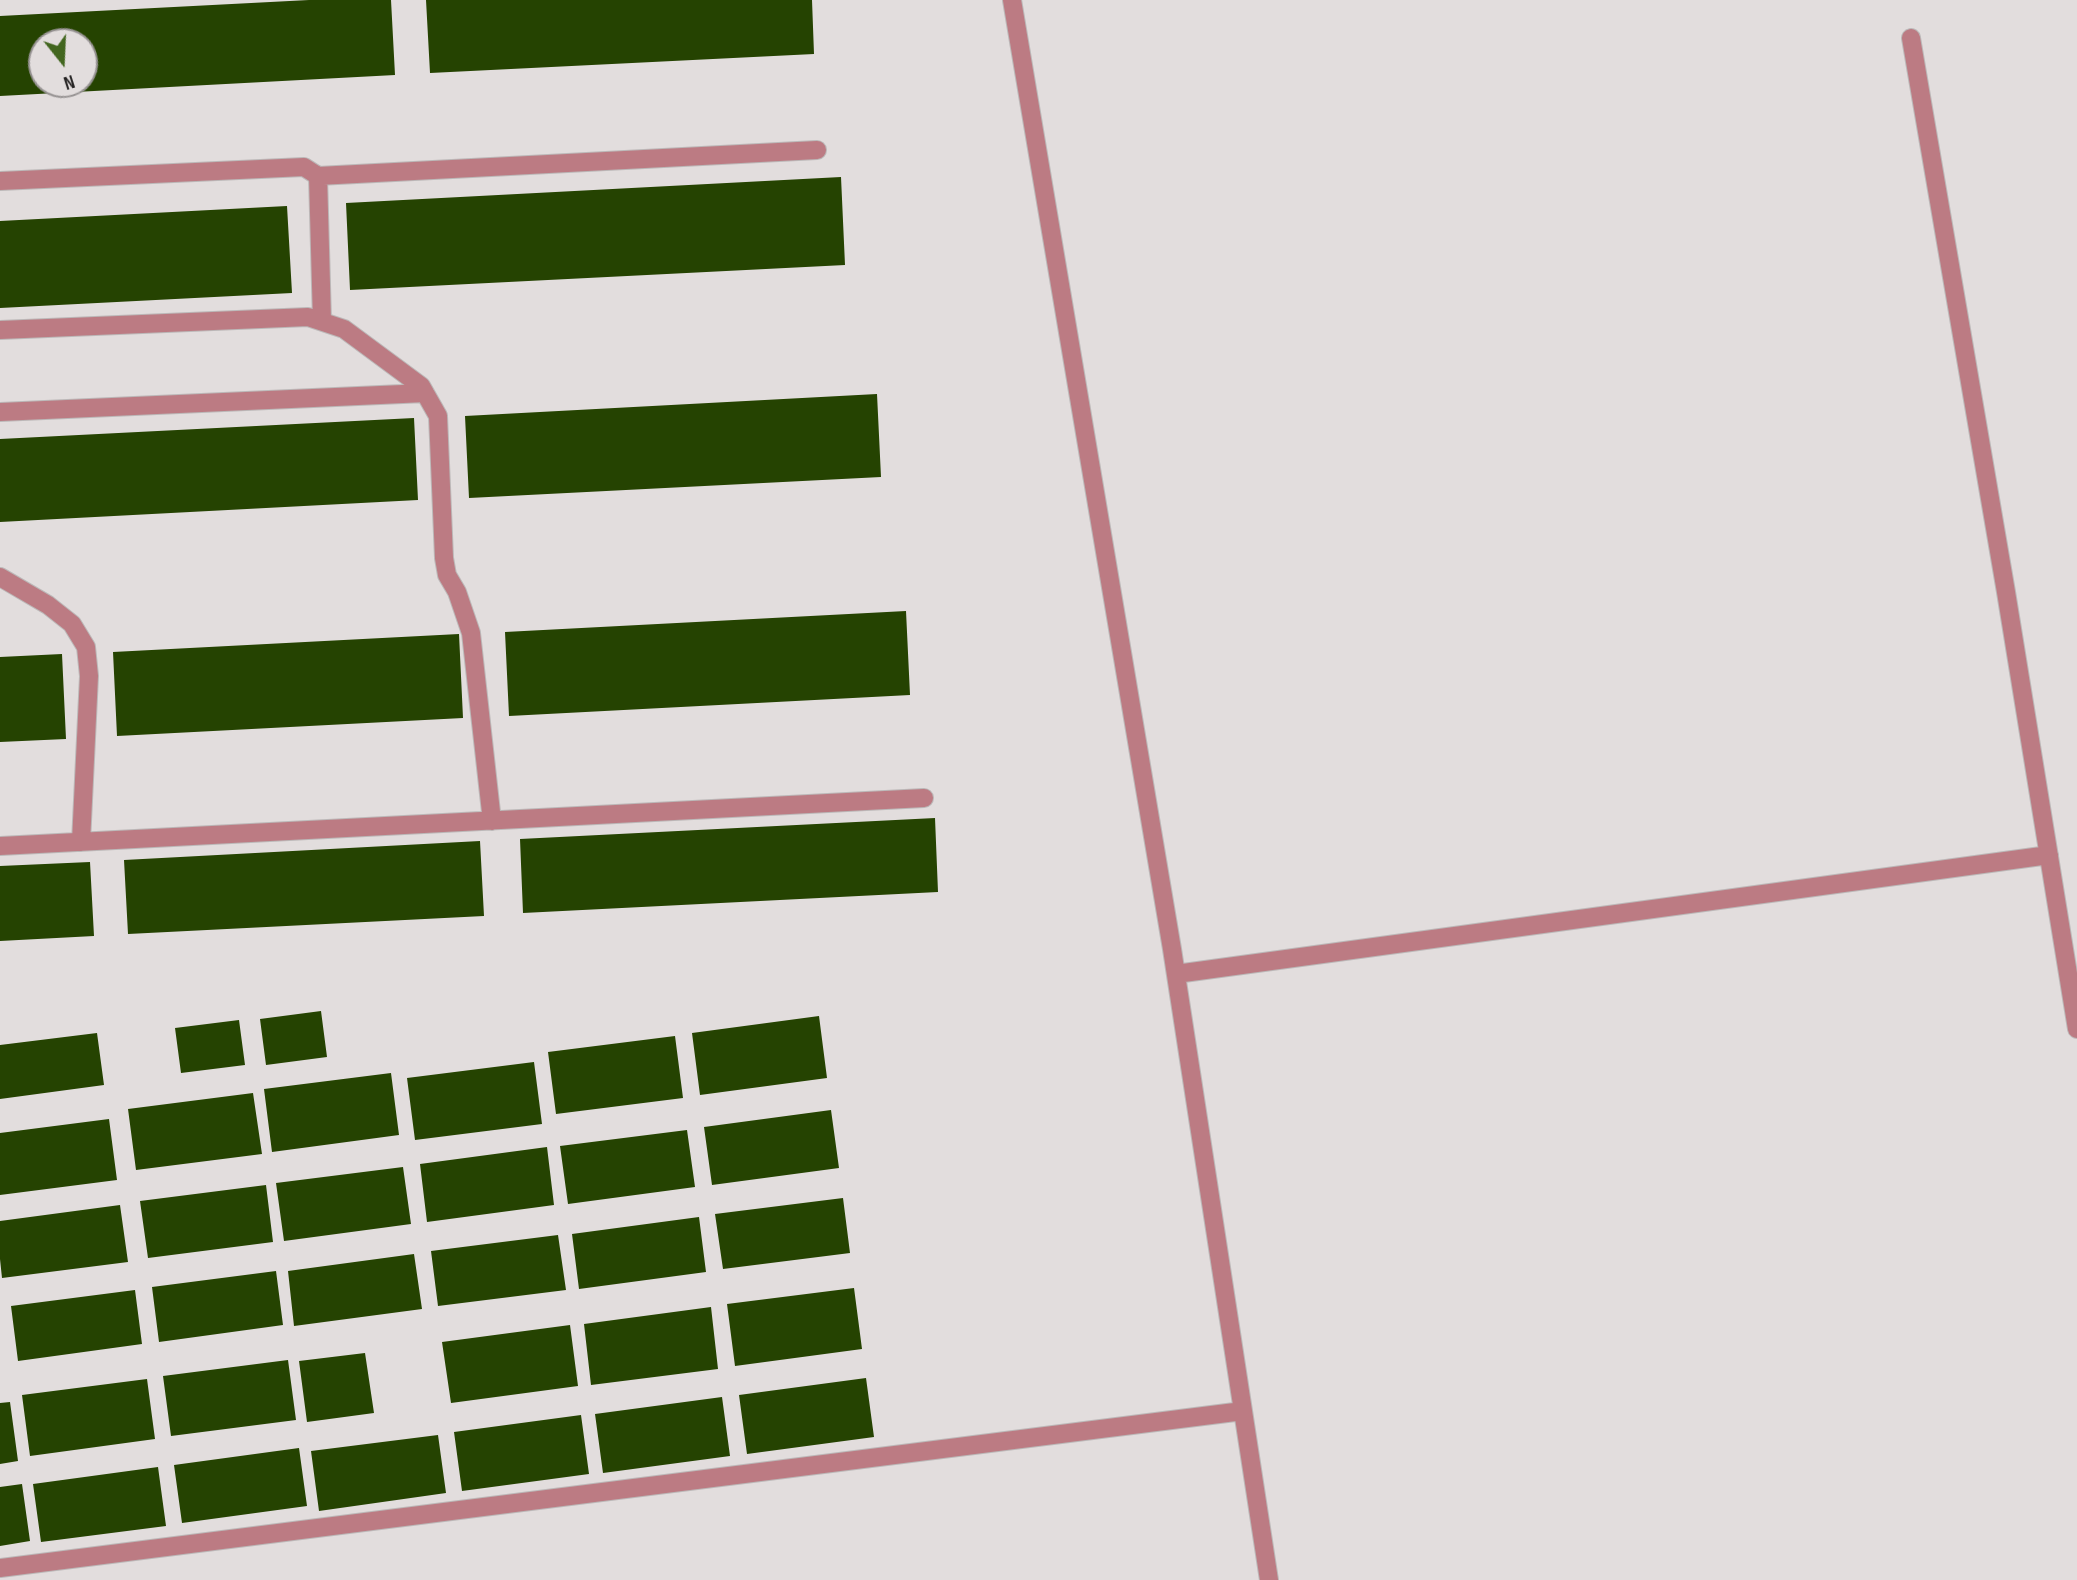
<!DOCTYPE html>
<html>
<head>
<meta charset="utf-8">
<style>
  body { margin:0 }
  #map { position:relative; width:2077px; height:1580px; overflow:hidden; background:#e2dddd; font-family:"Sofia Sans Condensed",sans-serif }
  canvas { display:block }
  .north { position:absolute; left:28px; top:28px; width:70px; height:70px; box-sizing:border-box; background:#e2dddd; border:2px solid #979393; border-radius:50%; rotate:162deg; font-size:19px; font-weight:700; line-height:28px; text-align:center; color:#262424 }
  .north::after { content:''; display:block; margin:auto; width:24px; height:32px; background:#42661f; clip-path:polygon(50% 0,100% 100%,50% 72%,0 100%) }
</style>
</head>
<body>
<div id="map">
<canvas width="2077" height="1580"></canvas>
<div class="north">N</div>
</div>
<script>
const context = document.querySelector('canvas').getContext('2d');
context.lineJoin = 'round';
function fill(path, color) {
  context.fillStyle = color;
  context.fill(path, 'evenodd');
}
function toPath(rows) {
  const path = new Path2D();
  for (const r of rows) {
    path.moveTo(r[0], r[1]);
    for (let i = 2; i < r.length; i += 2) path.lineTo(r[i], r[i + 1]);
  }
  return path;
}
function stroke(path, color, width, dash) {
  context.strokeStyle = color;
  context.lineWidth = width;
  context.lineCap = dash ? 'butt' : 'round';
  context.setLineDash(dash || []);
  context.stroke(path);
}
fill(toPath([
  [309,0,391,0,395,75,0,96,0,16],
  [42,42,84,42,84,84,42,84],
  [426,0,812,0,814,54,430,73],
  [841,177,845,265,350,290,346,203],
  [287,206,292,293,0,308,0,221],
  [877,394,881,477,469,498,465,416],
  [414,418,418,500,0,522,0,439],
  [906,611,910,695,509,716,505,632],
  [459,634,463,718,117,736,113,652],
  [62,654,66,739,0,742,0,657],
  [935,818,938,892,523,913,520,839],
  [480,841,484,916,128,934,124,860],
  [90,862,94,936,0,941,0,866],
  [321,1011,327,1057,266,1065,260,1019],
  [819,1016,827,1078,700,1095,692,1033],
  [239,1020,245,1065,181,1073,175,1028],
  [97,1033,104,1085,0,1099,0,1045],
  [675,1036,683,1098,556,1114,548,1052],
  [534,1062,542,1124,415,1140,407,1078],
  [391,1073,399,1135,272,1152,264,1089],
  [253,1093,262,1154,136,1170,128,1109],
  [831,1110,839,1168,712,1185,704,1127],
  [109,1119,117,1180,0,1195,0,1133],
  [687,1130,695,1187,568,1204,560,1146],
  [547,1147,554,1205,427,1222,420,1164],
  [403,1167,411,1224,284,1241,276,1183],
  [266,1185,273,1242,148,1258,140,1201],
  [843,1198,850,1253,723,1269,715,1214],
  [120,1205,128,1262,2,1278,0,1259,0,1221],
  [699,1217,706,1272,579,1289,572,1234],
  [558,1235,566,1290,438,1306,431,1251],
  [414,1254,422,1309,294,1326,288,1271],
  [276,1271,283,1325,159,1342,152,1287],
  [854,1288,862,1349,735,1366,727,1304],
  [135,1290,142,1344,18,1361,11,1306],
  [711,1307,718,1369,591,1385,584,1324],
  [570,1325,578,1386,451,1403,442,1342],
  [365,1353,374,1413,307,1422,299,1361],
  [288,1360,296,1420,171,1436,163,1376],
  [866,1378,874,1437,747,1454,739,1395],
  [147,1379,155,1439,30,1456,22,1395],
  [722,1397,730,1456,603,1473,595,1414],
  [10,1402,18,1461,0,1464,0,1403],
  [581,1415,589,1474,462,1491,454,1432],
  [438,1435,446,1493,319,1511,311,1451],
  [299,1448,307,1506,182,1523,174,1465],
  [158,1467,166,1526,41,1542,33,1484],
  [22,1484,30,1541,0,1546,0,1487]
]), '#254301');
const service = toPath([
  [318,176,817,150],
  [0,181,304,167,318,176,322,321],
  [0,330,308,317,344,329,421,386,438,416,444,558,447,575,457,592,471,633,492,821],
  [0,412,425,393],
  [0,577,48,605,72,624,86,647,89,676,81,842],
  [0,846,924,798]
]);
const minor = toPath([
  [1012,0,1172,949,1269,1580],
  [1911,38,2006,592,2077,1029],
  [1176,974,2049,855],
  [0,1568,1243,1411]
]);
stroke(service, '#bcb8b8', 20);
stroke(minor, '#bcb8b8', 20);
stroke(service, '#bc7b83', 18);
stroke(minor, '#bc7b83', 18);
</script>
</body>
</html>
